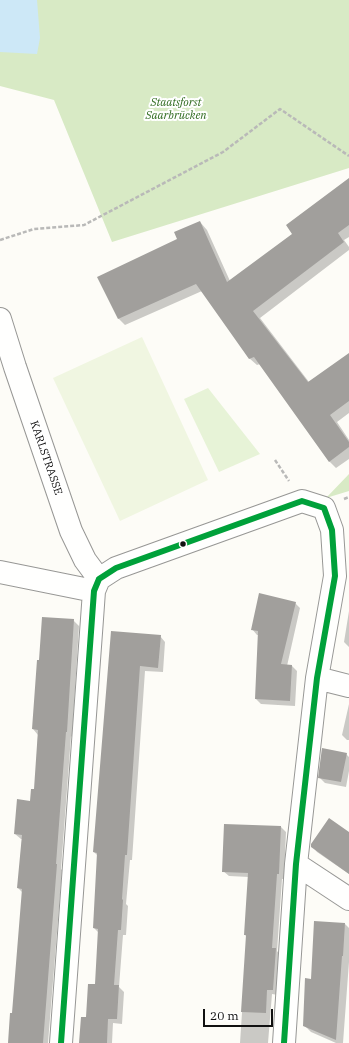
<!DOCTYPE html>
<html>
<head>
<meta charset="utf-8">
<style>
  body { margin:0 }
  #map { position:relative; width:349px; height:1043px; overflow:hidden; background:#fdfcf7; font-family:"IBM Plex Serif",serif }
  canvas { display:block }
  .scale { position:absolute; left:203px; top:1009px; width:70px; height:18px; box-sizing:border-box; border:2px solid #111; border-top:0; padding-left:5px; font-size:12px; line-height:14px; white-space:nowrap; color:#111; -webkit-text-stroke:3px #fff; paint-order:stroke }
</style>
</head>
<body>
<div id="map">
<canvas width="349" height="1043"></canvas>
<div class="scale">20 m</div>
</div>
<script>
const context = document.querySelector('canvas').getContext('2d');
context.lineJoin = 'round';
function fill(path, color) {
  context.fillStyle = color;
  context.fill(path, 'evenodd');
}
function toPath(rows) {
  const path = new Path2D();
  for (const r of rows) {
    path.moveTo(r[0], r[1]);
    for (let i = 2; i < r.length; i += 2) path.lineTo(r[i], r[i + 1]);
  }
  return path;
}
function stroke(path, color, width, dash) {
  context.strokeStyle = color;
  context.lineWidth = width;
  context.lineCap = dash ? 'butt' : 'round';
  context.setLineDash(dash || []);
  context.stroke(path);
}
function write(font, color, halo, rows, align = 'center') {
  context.font = font + ' "IBM Plex Serif",serif';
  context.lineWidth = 4;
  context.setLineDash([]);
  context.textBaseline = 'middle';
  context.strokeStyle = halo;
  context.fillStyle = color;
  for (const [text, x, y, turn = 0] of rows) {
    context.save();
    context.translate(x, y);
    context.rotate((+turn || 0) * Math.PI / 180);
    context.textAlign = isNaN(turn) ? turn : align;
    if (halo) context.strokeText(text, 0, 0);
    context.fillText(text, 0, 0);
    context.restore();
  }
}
fill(toPath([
  [208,388,260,454,219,472,184,399]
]), '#e7f3d7');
fill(toPath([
  [0,0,349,0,349,168,112,242,54,100,0,86],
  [349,474,349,491,326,498]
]), '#d8eac5');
fill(toPath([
  [142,337,208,480,120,521,53,378]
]), '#f0f6e1');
fill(toPath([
  [0,0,37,0,40,38,37,54,0,52]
]), '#cde8f7');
fill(toPath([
  [349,189,349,237,344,240,349,247,349,250,260,318,309,382,349,354,349,413,337,422,349,440,349,459,336,468,329,461,260,364,257,365,249,358,202,291,125,325,118,318,179,239,200,222,207,230,230,281,293,234],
  [295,603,300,608,287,666,292,666,297,671,295,706,261,704,256,699,259,635,257,635,252,629],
  [349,611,349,647,344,642],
  [73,620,79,626,72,737,71,736,61,869,62,870,48,1043,9,1043,13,1014,23,893,18,888,22,839,21,839,15,834,31,802,35,790,38,735,33,729,40,661],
  [112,632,160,636,165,642,163,672,145,671,132,860,130,860,126,904,128,906,126,935,123,935,119,987,124,992,122,1024,113,1023,112,1043,80,1043,96,985,99,933,94,928,98,856,94,852],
  [349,704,349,740,347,740,342,735],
  [346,754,349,757,349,771,346,787,325,783,319,777],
  [281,827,286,832,284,879,282,879,277,951,280,955,278,995,272,994,268,1043,240,1043,247,937,245,935,249,877,229,876,223,871],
  [349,834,349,874,317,852,312,846],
  [345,924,349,928,349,962,343,1043,336,1043,311,1032,304,1025,311,980]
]), '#0003');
fill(toPath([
  [349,178,349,225,338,233,344,242,253,311,308,382,349,353,349,401,330,415,349,442,349,447,329,462,254,357,249,359,196,284,118,319,97,277,177,239,174,232,200,221,227,282,292,234,286,225],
  [259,593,296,602,281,664,292,665,290,701,255,699,258,631,251,630],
  [42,617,74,619,67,732,66,732,56,864,57,864,43,1043,8,1043,10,1013,12,1013,22,889,17,888,22,835,14,834,17,799,30,801,31,789,34,789,38,730,32,729,37,660,39,660],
  [111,631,161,635,158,668,140,666,127,855,125,855,122,899,123,900,121,930,118,930,114,985,119,985,117,1019,108,1019,107,1043,79,1043,81,1017,86,1017,88,984,95,984,98,929,93,928,97,853,93,852],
  [322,748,347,753,341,782,318,778],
  [329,818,349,832,349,874,311,847,311,844],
  [224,824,281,826,279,874,277,874,272,948,276,948,273,990,267,990,266,1013,241,1012,246,935,244,935,248,873,222,872],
  [314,921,345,923,343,956,342,956,336,1040,303,1026,305,978,311,979]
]), '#a19f9c');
const minor = toPath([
  [0,319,15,367,71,531,85,560,99,579],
  [0,572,94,591],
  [99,579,116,568,302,501,324,508,332,530,335,576,317,678,296,864,284,1043],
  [317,678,349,686],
  [296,864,349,899],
  [61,1043,92,619,94,591,99,579]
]);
stroke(minor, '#979795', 24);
stroke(toPath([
  [0,240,34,229,84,225,223,152,280,109,349,156],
  [275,460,289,481],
  [344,499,349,497]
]), '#b9b9b8', 2.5, [4, 2]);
stroke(minor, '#fffffe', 22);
stroke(toPath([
  [99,579,116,568,302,501,324,508,332,530,335,576,317,678,296,864,284,1043],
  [61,1043,94,591,99,579]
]), '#00a13a', 6);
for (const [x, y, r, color] of [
  [183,544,3.5,"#111"]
]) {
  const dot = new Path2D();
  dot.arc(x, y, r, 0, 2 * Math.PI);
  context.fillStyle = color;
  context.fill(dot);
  stroke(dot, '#fff', 1.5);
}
write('italic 11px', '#2f6b1f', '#fff', [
  ["Staatsforst",176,103],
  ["Saarbrücken",176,116]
]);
write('11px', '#111', '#fff', [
  ["KARLSTRASSE",46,458,71]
]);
</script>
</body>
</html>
